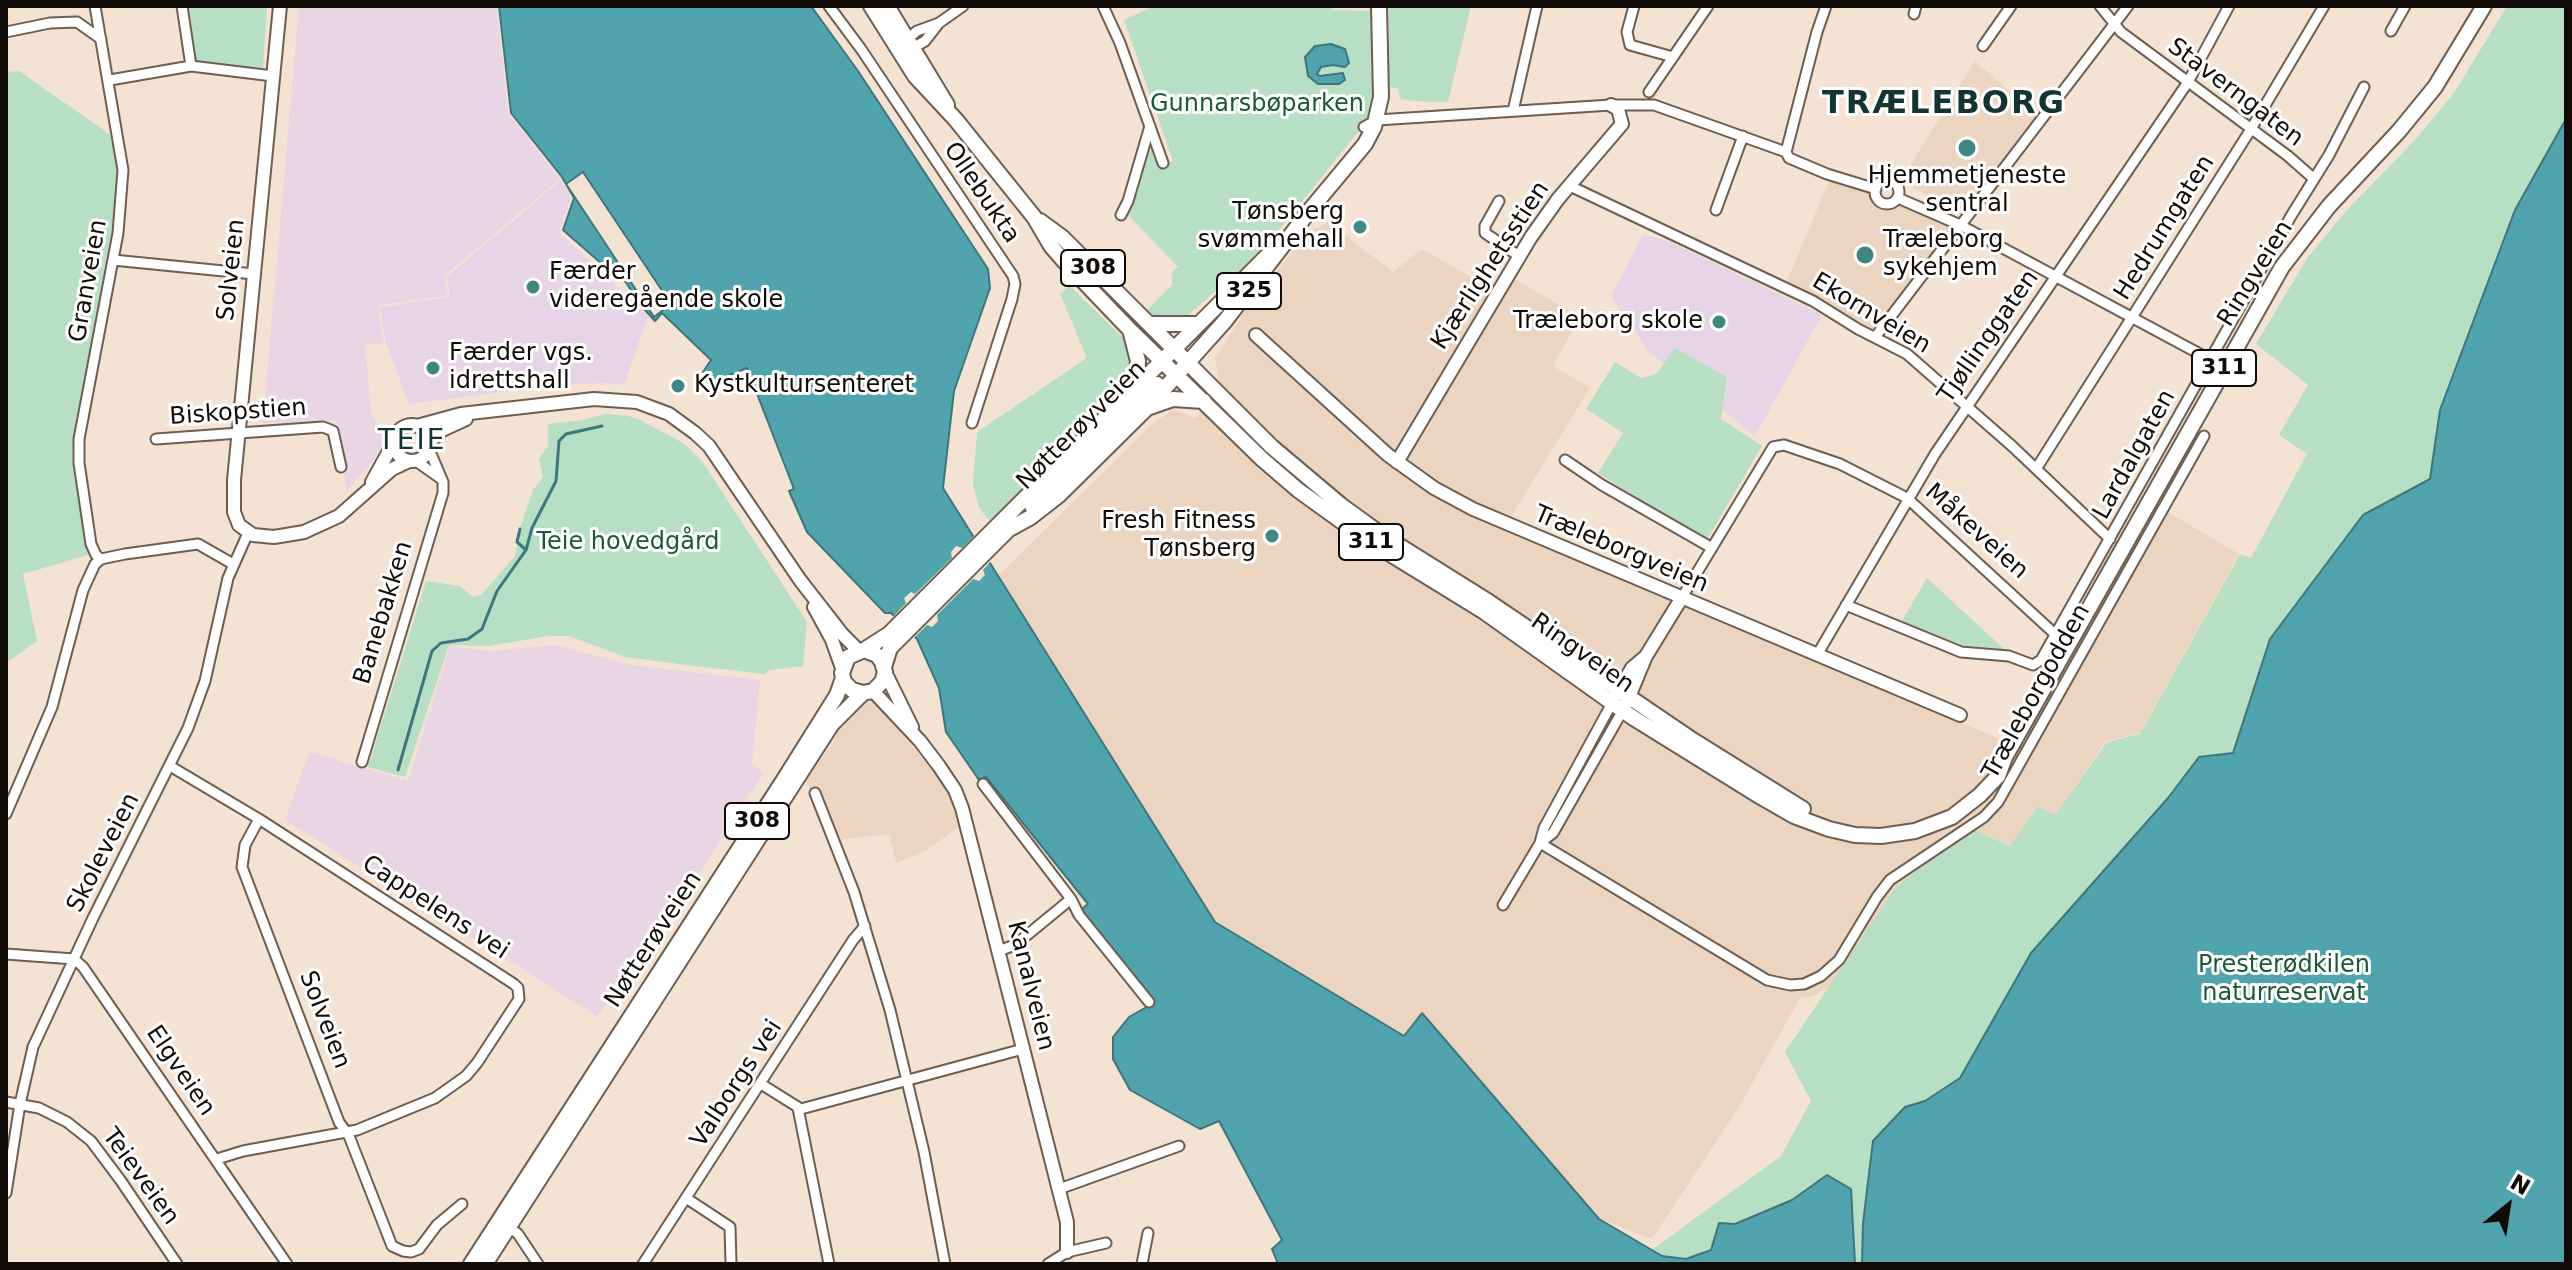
<!DOCTYPE html>
<html>
<head>
<meta charset="utf-8">
<style>
  body { margin:0 }
  #map { position:relative; width:2572px; height:1270px; overflow:hidden; background:#f4e2d2; font-family:"DejaVu Sans",sans-serif }
  canvas { display:block }
  .frame { position:absolute; inset:0; border:8px solid #100b06; pointer-events:none }
  .north { position:absolute; left:2468px; top:1166px; width:80px; height:80px; -webkit-text-stroke:6px #fff; paint-order:stroke; rotate:30deg; font-size:22px; font-weight:700; line-height:32px; text-align:center; color:#100b06 }
  .north::after { content:''; display:block; margin:auto; width:28px; height:36px; background:#100b06; clip-path:polygon(50% 0,100% 100%,50% 72%,0 100%) }
</style>
</head>
<body>
<div id="map">
<canvas width="2572" height="1270"></canvas>
<div class="frame"></div>
<div class="north">N</div>
</div>
<script>
const context = document.querySelector('canvas').getContext('2d');
context.lineJoin = 'round';
function fill(path, color) {
  context.fillStyle = color;
  context.fill(path, 'evenodd');
}
function toPath(rows) {
  const path = new Path2D();
  for (const r of rows) {
    if (r.length === 3) {
      path.moveTo(r[0] + r[2], r[1]);
      path.arc(r[0], r[1], r[2], 0, 2 * Math.PI);
      continue;
    }
    path.moveTo(r[0], r[1]);
    for (let i = 2; i < r.length; i += 2) path.lineTo(r[i], r[i + 1]);
  }
  return path;
}
function stroke(path, color, width, dash) {
  context.strokeStyle = color;
  context.lineWidth = width;
  context.lineCap = dash ? 'butt' : 'round';
  context.setLineDash(dash || []);
  context.stroke(path);
}
function write(font, color, halo, rows, align = 'center') {
  context.font = font + ' "DejaVu Sans",sans-serif';
  context.lineWidth = 6;
  context.setLineDash([]);
  context.textBaseline = 'middle';
  context.strokeStyle = halo;
  context.fillStyle = color;
  for (const [text, x, y, turn = 0] of rows) {
    context.save();
    context.translate(x, y);
    context.rotate((+turn || 0) * Math.PI / 180);
    context.textAlign = isNaN(turn) ? turn : align;
    if (halo) context.strokeText(text, 0, 0);
    context.fillText(text, 0, 0);
    context.restore();
  }
}
fill(toPath([
  [1975,61,2037,115,1961,216,1901,180],
  [1830,179,1954,227,1874,329,1786,283],
  [1328,222,1393,272,1422,249,1504,296,1514,279,1580,317,1553,366,1590,388,1509,520,1680,602,1997,738,2018,751,2156,505,2239,554,2140,733,2106,741,2055,815,2036,806,2010,846,1985,834,1900,894,1843,980,1813,996,1800,998,1739,1107,1652,1239,1599,1219,1422,1014,1404,1037,1215,922,998,576,1153,423,1174,409,1195,418,1199,415,1220,389,1215,359,1246,309,1307,234],
  [865,702,878,703,885,709,889,720,945,784,960,826,927,850,896,863,889,834,837,840,825,812,805,781,834,741,839,725,859,705]
]), '#ecd5c0');
fill(toPath([
  [299,6,497,6,508,113,560,179,444,276,447,296,378,305,383,343,365,344,371,412,381,433,383,443,373,461,347,490,336,421,263,423],
  [556,645,630,665,760,680,752,765,764,773,688,890,620,988,597,1016,285,820,309,752,408,781,450,646,490,651]
]), '#e9d5e4');
fill(toPath([
  [561,180,571,197,559,232,648,316,624,385,605,383,557,385,409,404,386,343,380,307,450,297,447,277],
  [1643,235,1669,241,1822,315,1755,436,1649,352,1611,296]
]), '#e7d5e7');
fill(toPath([
  [189,6,267,6,263,69,196,61],
  [1154,6,1332,6,1333,10,1377,11,1375,86,1366,122,1264,249,1188,315,1170,318,1153,316,1147,310,1172,285,1172,272,1178,267,1127,214,1149,148,1154,153,1157,166,1173,161,1124,20],
  [1389,6,1471,6,1448,102,1427,102,1401,99,1398,89,1388,86],
  [2507,6,2566,6,2566,1264,1659,1264,1646,1254,1781,1156,1811,1101,1785,1052,1896,887,1970,828,2010,846,2037,806,2055,815,2107,742,2140,734,2240,554,2251,558,2307,454,2279,435,2308,385,2256,344,2308,257,2346,211,2417,138,2454,93],
  [19,71,115,138,118,192,72,455,91,554,23,574,37,641,6,663,6,72],
  [1070,286,1125,340,1130,358,1130,376,1122,395,993,525,979,508,973,484,977,432,1087,358,1060,294],
  [1675,348,1727,377,1721,419,1762,446,1706,541,1598,473,1623,433,1586,409,1615,362,1641,378,1656,374],
  [605,414,629,416,642,421,683,443,702,461,807,622,803,666,769,670,765,674,695,666,625,657,569,636,548,636,489,646,449,645,405,777,368,767,426,581,460,586,473,597,482,594,515,556,520,528,533,490,543,477,539,459,548,446,548,424,583,420],
  [1927,578,2004,649,1962,645,1902,621]
]), '#b7dfc3');
const water = toPath([
  [499,6,811,6,858,71,988,269,990,288,954,391,943,488,1215,922,1404,1036,1422,1013,1599,1219,1662,1256,1686,1259,1711,1250,1719,1223,1735,1224,1792,1200,1827,1175,1851,1189,1855,1264,1278,1264,1272,1249,1282,1240,1219,1121,1200,1129,1130,1090,1113,1059,1113,1037,1129,1017,1152,1004,1079,911,1088,904,986,777,979,780,946,732,939,688,917,639,891,613,885,613,807,532,789,491,794,489,747,368,725,377,727,381,720,386,703,372,711,360,662,313,655,321,633,297,633,293,616,268,610,271,563,230,574,198,562,177,511,113,499,6],
  [583,172,671,304,654,317,566,184,583,172],
  [1331,44,1345,49,1349,63,1345,67,1333,65,1321,67,1317,74,1320,76,1343,73,1345,80,1339,84,1318,84,1308,76,1305,57,1315,46,1331,44],
  [2566,119,2566,1264,1862,1264,1863,1223,1873,1141,1905,1107,1925,1101,1960,1078,2031,953,2168,798,2199,757,2233,753,2270,639,2363,515,2430,479,2440,410,2515,210,2566,119]
]);
fill(water, '#50a4ae');
stroke(water, '#3d767c', 2);
fill(toPath([
  [976,534,992,560,983,570,985,575,979,581,973,579,937,615,938,621,932,627,927,625,912,640,891,619,906,603,904,598,911,592,915,594,952,558,951,552,956,546,962,548]
]), '#f4e2d2');
stroke(toPath([
  [520,529,517,542,525,549],
  [398,770,432,651,441,643,468,639,482,629,497,591,526,550,532,528,556,481,559,441,566,434,602,426]
]), '#3d767c', 3);
const street = toPath([
  [95,6,123,170,118,233,79,439,79,463,91,544,96,555,101,559],
  [182,6,191,66],
  [829,6,861,49,1013,276,1015,284,1012,299,972,423],
  [1103,6,1120,43,1163,163],
  [1634,6,1627,32,1630,45,1673,57],
  [2100,6,2121,32,2288,156,2313,178],
  [1914,14,1916,6],
  [2391,31,2405,6],
  [6,32,50,23,77,22,101,39],
  [904,42,917,31,939,23],
  [1983,46,2011,6],
  [911,49,925,41,939,23,963,6],
  [110,80,191,66,273,76],
  [1649,92,1708,6],
  [1513,111,1537,6],
  [1364,127,1377,120,1611,105,1654,105,1786,152,1789,158,1827,174,1876,189],
  [1786,152,1817,32,1826,6],
  [1887,192,12],
  [1570,186,1813,301,1858,329,1907,354,2012,446,2110,539],
  [1898,198,1960,225,2211,360],
  [1499,201,1485,226,1485,233,1519,256],
  [1716,210,1743,136],
  [1121,215,1128,201,1150,126],
  [113,260,254,274],
  [1876,336,2128,6],
  [156,439,323,427,333,431,341,467],
  [1565,460,1602,485,1712,548],
  [416,461,440,478],
  [2036,469,2251,129,2324,6],
  [1681,599,1773,447,1784,445,1840,464,1907,498,2056,635],
  [1846,605,1961,652,2009,656,2033,665,2041,660,2291,216,2329,155,2364,87],
  [1817,655,1935,454,2188,82,2229,6],
  [362,762,443,493,443,482,429,449],
  [170,766,259,819,245,845,242,867,339,1122,349,1136,392,1246,403,1251,411,1252,419,1249,437,1225,462,1204],
  [983,784,1071,899,1079,915,1149,1002],
  [815,793,854,892,890,1010,924,1152,945,1264],
  [6,814,52,707,83,590,95,564,101,559,125,554,198,544,233,564],
  [1540,843,1767,980,1790,985,1804,984,1821,976,1839,960,1877,897,1890,880,1984,817,1998,802,2204,436],
  [1540,843,1553,833,1623,710],
  [1503,905,1540,843,1544,828,1612,703],
  [998,951,1015,945,1071,899],
  [6,954,74,959,83,967,287,1264],
  [761,1084,801,1109,1023,1049],
  [6,1102,39,1108,67,1122,91,1141,121,1181,177,1264],
  [798,1108,829,1264],
  [217,1159,243,1151,357,1130,435,1098,466,1076,477,1063,519,999,518,988,514,984,259,819],
  [1059,1189,1179,1146],
  [6,1193,20,1104,33,1047,93,918,188,728,205,681,228,578,248,533],
  [686,1198,730,1227,731,1264],
  [509,1227,518,1234,538,1264],
  [643,1264,853,940,865,926],
  [1048,1264,1067,1252,1106,1243],
  [1142,1264,1148,1233]
]);
const secondary = toPath([
  [280,6,234,480,234,512,239,525,253,535,274,537,304,532,339,516,392,469,409,461],
  [1256,335,1388,455,1434,488,1473,509,1960,715],
  [412,443,18],
  [417,426,461,414,594,399,637,402,669,414,695,433,709,446,800,580,842,634,859,651],
  [430,442,440,431,466,419],
  [1397,462,1531,237,1558,199,1622,124,1618,109,1611,105],
  [372,482,393,444],
  [814,607,832,640,842,668],
  [885,672,912,727],
  [873,691,920,741,939,766,955,790,962,808,1067,1222,1067,1252],
  [1614,698,1632,668,1646,656],
  [1626,704,1646,656,1681,599]
]);
const primary = toPath([
  [871,6,915,76,956,120,1034,217,1051,246,1064,261,1130,330,1262,459,1298,490,1366,539,1483,611,1632,717,1761,797,1794,816,1829,829,1855,835,1881,836,1915,831,1952,817,1980,795,1998,776,2005,757,2282,267,2329,206,2399,131,2435,87,2484,6],
  [887,6,947,105],
  [1040,221,1063,238,1272,447,1342,506,1382,535,1489,602,1694,741,1803,809],
  [1149,324,1198,324],
  [1130,330,1138,361,1136,388],
  [1150,407,1173,399,1204,401],
  [1032,506,1157,384],
  [1011,528,1031,517,1058,496,1147,408,1225,321,1310,210,1365,144,1374,127,1381,97,1379,6],
  [864,650,889,634,1272,251],
  [884,667,890,648,1014,524],
  [471,1264,785,778,837,695,843,678],
  [485,1264,832,724,863,693,873,691,882,682,885,672,882,662,877,655,864,650,848,657,842,673,844,682,852,690,863,693]
]);
stroke(street, '#6d5e50', 13);
stroke(secondary, '#6d5e50', 16);
stroke(primary, '#6d5e50', 18);
stroke(street, '#fff', 9);
stroke(secondary, '#fff', 12);
stroke(primary, '#fff', 14);
for (const [x, y, r, color] of [
  [1967,148,10,"#3f8784"],
  [1360,227,8,"#3f8784"],
  [1865,255,10,"#3f8784"],
  [533,287,8,"#3f8784"],
  [1719,322,8,"#3f8784"],
  [433,368,8,"#3f8784"],
  [678,386,8,"#3f8784"],
  [1272,536,8,"#3f8784"]
]) {
  const dot = new Path2D();
  dot.arc(x, y, r, 0, 2 * Math.PI);
  context.fillStyle = color;
  context.fill(dot);
  stroke(dot, '#fff', 3);
}
for (const [x, y, w] of [
  [1093,268,64],
  [1249,291,64],
  [2224,368,64],
  [1371,542,64],
  [757,821,64]
]) {
  const box = new Path2D();
  box.roundRect(x - w / 2, y - 18, w, 36, 6);
  context.fillStyle = '#fff';
  context.fill(box);
  stroke(box, '#100b06', 2);
}
write('bold 22px', '#100b06', null, [
  ["308",1093,268],
  ["325",1249,291],
  ["311",2224,368],
  ["311",1371,542],
  ["308",757,821]
]);
write('24px', '#100b06', '#fff', [
  ["Staverngaten",2235,93,37],
  ["Ollebukta",981,193,56],
  ["Hedrumgaten",2165,228,-58],
  ["Kjærlighetsstien",1491,266,-57],
  ["Solveien",232,270,-84],
  ["Ringveien",2256,274,-58],
  ["Granveien",89,281,-80],
  ["Ekornveien",1871,314,31],
  ["Tjøllinggaten",1989,337,-55],
  ["Biskopstien",238,413,-4],
  ["Nøtterøyveien",1082,426,-45],
  ["Lardalgaten",2135,455,-61],
  ["Måkeveien",1976,532,42],
  ["Træleborgveien",1621,550,23],
  ["Banebakken",384,613,-73],
  ["Ringveien",1582,654,35],
  ["Træleborgodden",2037,692,-61],
  ["Skoleveien",104,853,-63],
  ["Cappelens vei",435,908,33],
  ["Nøtterøveien",654,940,-57],
  ["Kanalveien",1030,986,76],
  ["Solveien",324,1020,69],
  ["Elgveien",180,1071,56],
  ["Valborgs vei",737,1084,-57],
  ["Teieveien",140,1177,54]
]);
write('24px', '#195a35', '#fff', [
  ["Gunnarsbøparken",1257,105],
  ["Teie hovedgård",628,543],
  ["Presterødkilen",2284,966],
  ["naturreservat",2284,994]
]);
write('24px', '#100b06', '#fff', [
  ["Hjemmetjeneste",1967,177,"center"],
  ["sentral",1967,205,"center"],
  ["Tønsberg",1344,213,"right"],
  ["svømmehall",1344,241,"right"],
  ["Træleborg",1883,241],
  ["sykehjem",1883,269],
  ["Færder",549,273],
  ["videregående skole",549,301],
  ["Træleborg skole",1703,322,"right"],
  ["Færder vgs.",449,354],
  ["idrettshall",449,382],
  ["Kystkultursenteret",694,386],
  ["Fresh Fitness",1256,522,"right"],
  ["Tønsberg",1256,550,"right"]
], 'left');
context.letterSpacing = '2px';
write('28px', '#123533', '#fff', [
  ["TEIE",412,442]
]);
context.letterSpacing = '0px';
context.letterSpacing = '2px';
write('bold 32px', '#123533', '#fff', [
  ["TRÆLEBORG",1944,105]
]);
context.letterSpacing = '0px';
</script>
</body>
</html>
